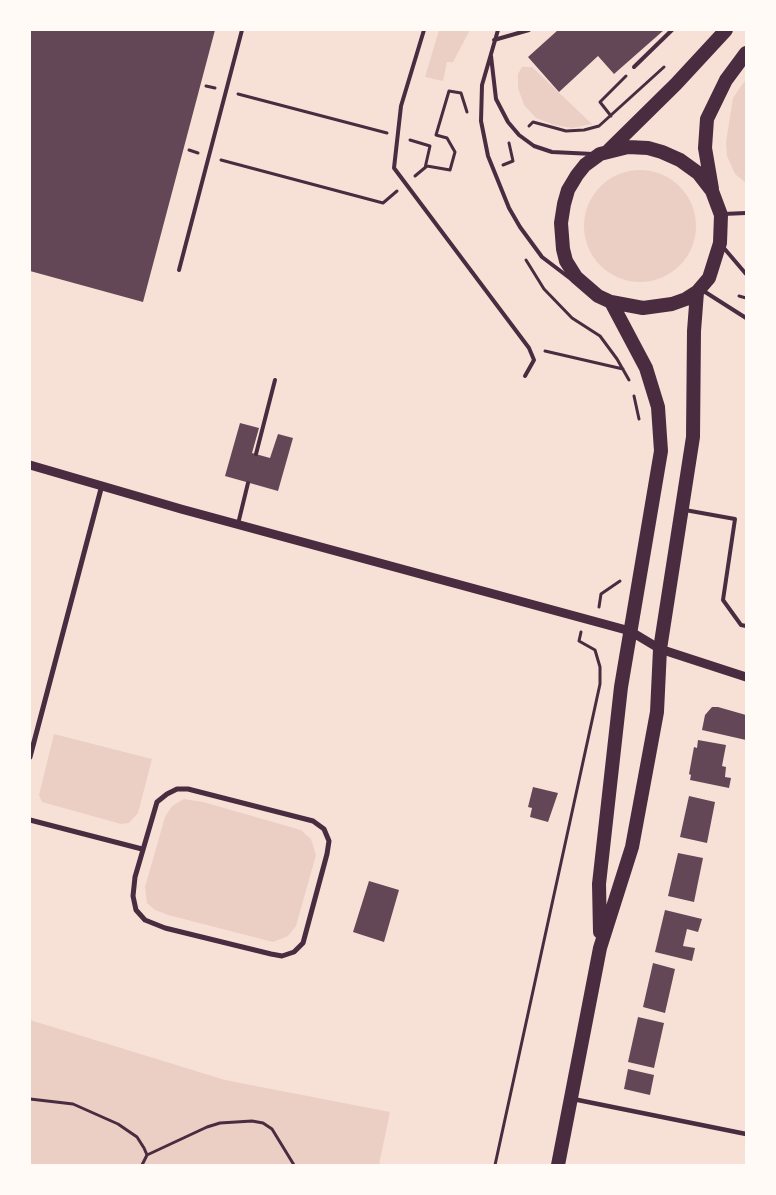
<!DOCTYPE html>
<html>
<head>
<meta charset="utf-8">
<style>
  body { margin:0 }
  #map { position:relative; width:776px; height:1195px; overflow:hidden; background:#f7e1d7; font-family:"Libre Baskerville",serif }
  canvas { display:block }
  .frame { position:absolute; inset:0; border:31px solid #fffaf5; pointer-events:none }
</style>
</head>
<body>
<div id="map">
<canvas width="776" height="1195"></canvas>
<div class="frame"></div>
</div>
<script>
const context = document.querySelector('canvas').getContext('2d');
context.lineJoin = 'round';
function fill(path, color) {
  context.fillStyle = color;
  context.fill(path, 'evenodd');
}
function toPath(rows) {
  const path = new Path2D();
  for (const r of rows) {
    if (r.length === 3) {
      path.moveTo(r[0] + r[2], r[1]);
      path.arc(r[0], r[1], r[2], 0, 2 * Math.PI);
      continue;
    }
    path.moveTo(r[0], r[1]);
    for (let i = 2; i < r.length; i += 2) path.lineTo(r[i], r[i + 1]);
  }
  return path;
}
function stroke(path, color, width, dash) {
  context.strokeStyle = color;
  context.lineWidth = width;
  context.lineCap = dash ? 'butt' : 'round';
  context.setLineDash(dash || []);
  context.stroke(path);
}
fill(toPath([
  [439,30,470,30,453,62,447,62,443,81,425,77],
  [522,67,532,67,592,124,572,128,554,125,536,118,524,105,518,88,518,74],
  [746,79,746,183,735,174,727,156,726,142,733,98],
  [640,226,56],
  [54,734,152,759,138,813,129,823,121,824,42,802,39,795],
  [184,799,203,802,301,830,311,839,316,855,296,926,288,936,273,942,168,915,155,910,147,903,145,887,165,817,172,806],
  [30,1020,225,1080,390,1112,379,1165,30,1165]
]), '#ebcfc5');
fill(toPath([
  [30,30,215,30,143,302,30,271],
  [558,30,664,30,614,74,598,56,559,92,528,57],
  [240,423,259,428,252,453,270,458,278,434,293,438,278,491,225,476],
  [712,707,718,707,746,715,746,740,702,730,705,715],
  [698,740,726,745,722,766,726,767,725,777,731,778,729,788,690,780,691,775,689,774,694,747,697,748],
  [533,787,558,793,548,822,530,817,532,808,528,807],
  [689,796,715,802,707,843,680,837],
  [678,853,703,858,694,902,668,896],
  [369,881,399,890,384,942,353,932],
  [665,910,702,919,698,932,687,929,683,946,695,948,692,961,655,952],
  [653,963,675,969,665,1013,643,1007],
  [638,1017,664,1023,654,1068,628,1062],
  [628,1069,654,1075,650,1095,624,1089]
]), '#644757');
stroke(toPath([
  [206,86,215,88],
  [238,94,387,133],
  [611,116,600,102,626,76],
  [529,126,533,122,566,131,584,130,599,126,664,67],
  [410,140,430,146,425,168],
  [189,150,198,153],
  [221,160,383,203,397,191],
  [503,165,513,161,509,143],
  [415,176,427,166,450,170,455,152,447,138,436,135,449,91,461,93,467,112],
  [526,260,544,289,572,318,600,336,617,359,629,380],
  [739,296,746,298],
  [545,351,623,369],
  [634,396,639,419],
  [599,607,601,594,620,581],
  [30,1099,73,1104,118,1124,137,1137,144,1148,147,1155,142,1165],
  [147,1155,207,1127,220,1123,252,1121,263,1123,272,1129,294,1165],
  [495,1165,600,684,600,667,595,650,579,641,581,632]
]), '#4a2c40', 3);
stroke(toPath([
  [424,30,401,106,394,168,529,348,534,360,525,376],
  [498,30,482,85,481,121,488,156,509,208,520,227,542,257,571,279],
  [494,40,529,30],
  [491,56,496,99,508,122,519,135,534,146,552,152,593,154],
  [634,67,672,30],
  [723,214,746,213],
  [723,247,746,274],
  [179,270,242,30],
  [702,290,746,318],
  [256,454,275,380],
  [685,510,735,519,723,600,741,625,746,626],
  [238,524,248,483]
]), '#4a2c40', 4);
stroke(toPath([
  [573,1099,746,1134]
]), '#4a2c40', 4.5);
stroke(toPath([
  [30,757,102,485],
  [177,789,188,789,313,821,324,829,329,841,327,854,303,943,294,952,282,956,271,954,165,928,145,920,136,910,133,896,135,877,157,802,167,794,177,789],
  [30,820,142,849]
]), '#4a2c40', 5);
stroke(toPath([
  [30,465,181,509,630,631,660,649,746,677]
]), '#4a2c40', 9);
stroke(toPath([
  [628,147,648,148,662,152,680,160,698,173,712,191,721,215,720,243,709,278,697,292,686,299,672,304,643,308,611,302,598,296,576,277,566,261,563,249,561,223,564,204,568,190,577,175,585,165,600,154,628,147],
  [609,150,676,84,726,30],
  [712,189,705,148,707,119,726,80,746,53],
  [600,932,599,884,621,687,661,451,658,407,646,368,611,302],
  [558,1165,600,948,632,847,657,712,660,649,693,437,694,331,697,292]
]), '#4a2c40', 14);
</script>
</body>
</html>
